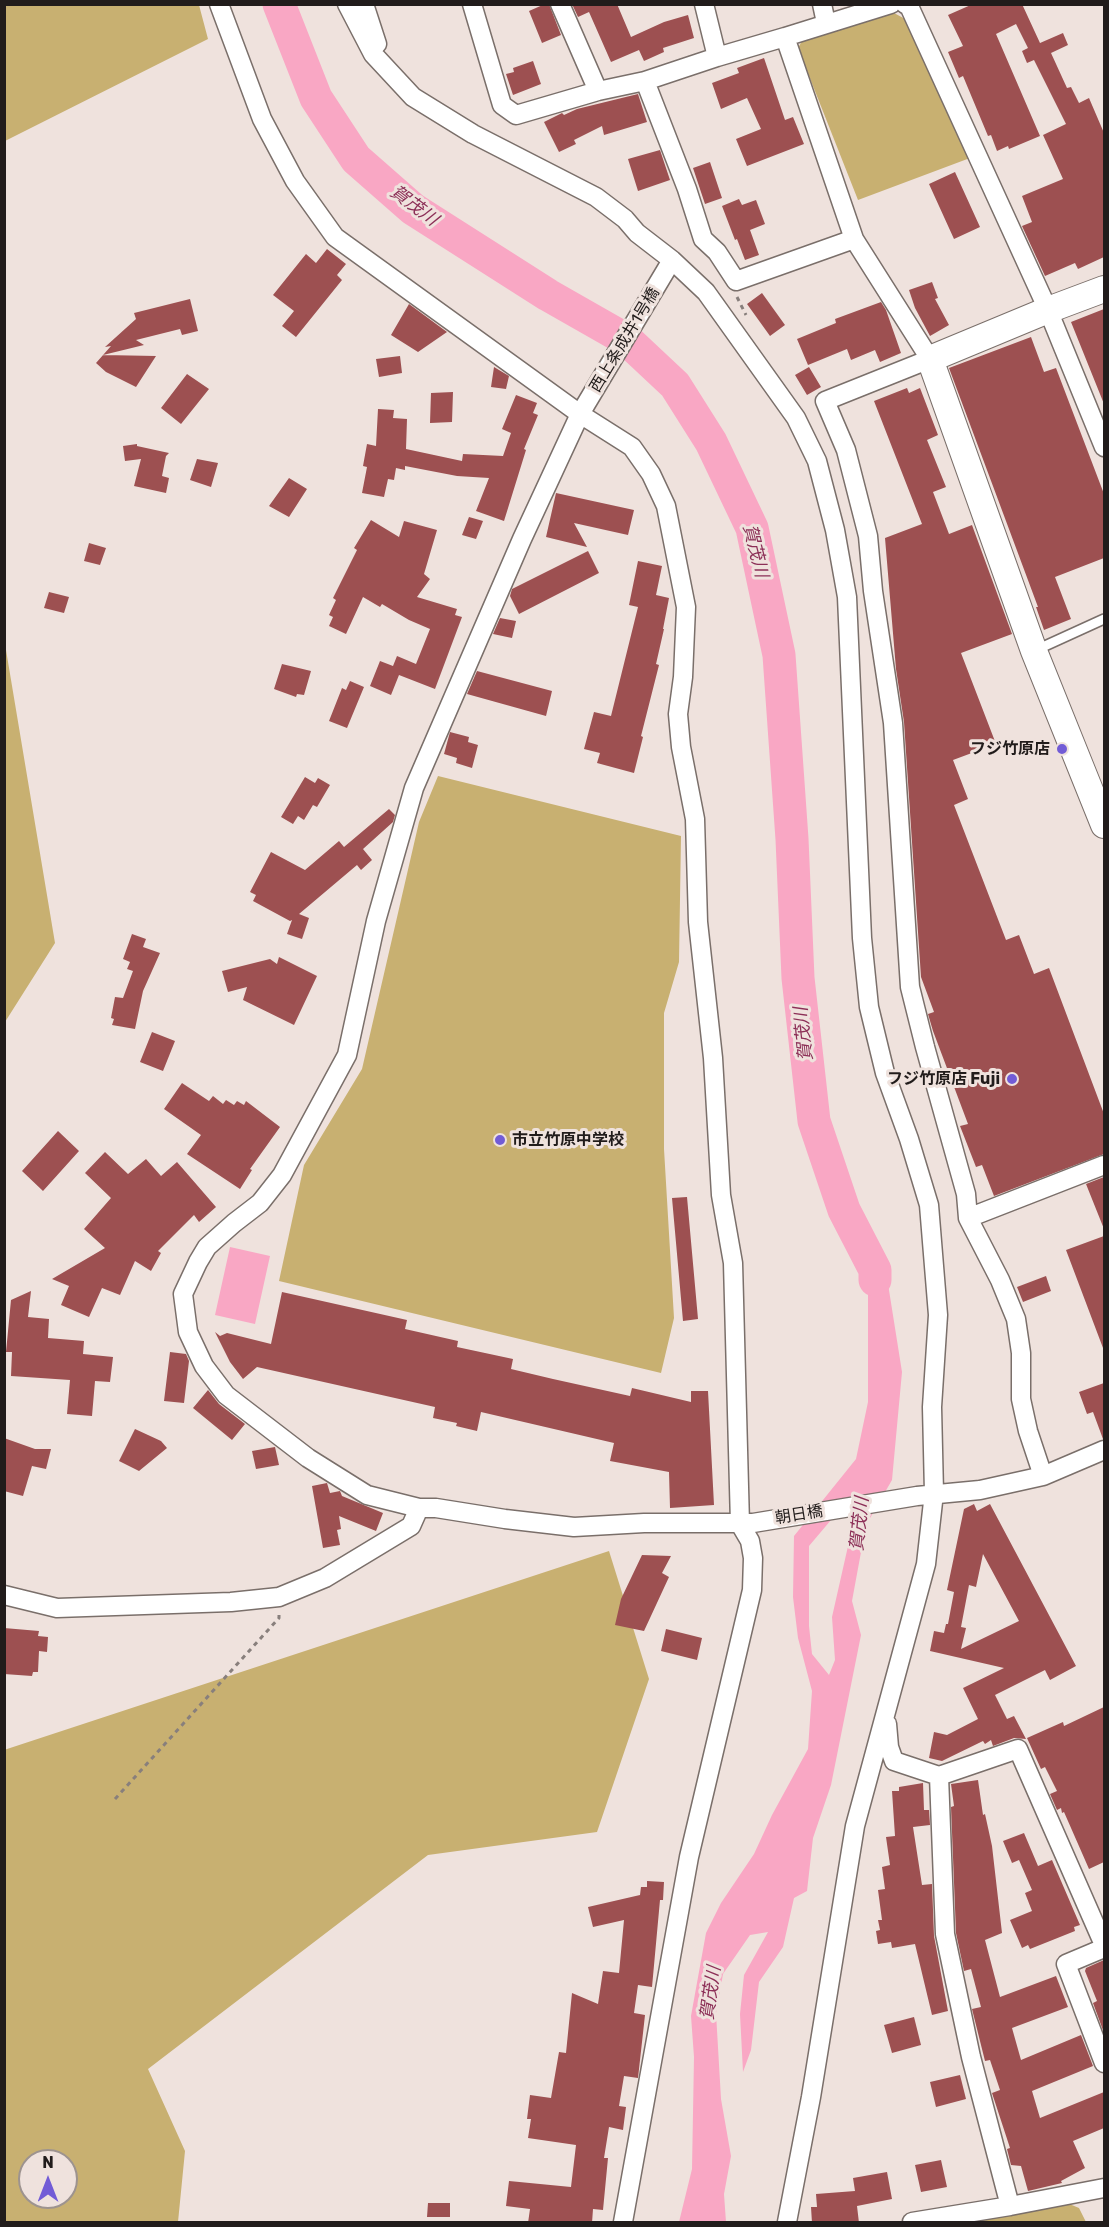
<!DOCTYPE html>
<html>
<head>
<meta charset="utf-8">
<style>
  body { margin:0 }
  #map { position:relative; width:1109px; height:2227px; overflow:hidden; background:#efe2dd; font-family:Rubik,sans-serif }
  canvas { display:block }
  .frame { position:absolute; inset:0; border:6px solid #211c1b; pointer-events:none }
  .north { position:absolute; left:18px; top:2149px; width:60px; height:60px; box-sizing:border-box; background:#efe2dd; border:2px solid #9d938f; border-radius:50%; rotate:0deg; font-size:16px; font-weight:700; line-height:24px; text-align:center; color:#211c1b }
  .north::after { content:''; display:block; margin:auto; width:21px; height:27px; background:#725cd6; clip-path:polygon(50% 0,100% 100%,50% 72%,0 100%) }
</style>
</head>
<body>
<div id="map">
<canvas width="1109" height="2227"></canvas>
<div class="frame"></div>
<div class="north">N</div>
</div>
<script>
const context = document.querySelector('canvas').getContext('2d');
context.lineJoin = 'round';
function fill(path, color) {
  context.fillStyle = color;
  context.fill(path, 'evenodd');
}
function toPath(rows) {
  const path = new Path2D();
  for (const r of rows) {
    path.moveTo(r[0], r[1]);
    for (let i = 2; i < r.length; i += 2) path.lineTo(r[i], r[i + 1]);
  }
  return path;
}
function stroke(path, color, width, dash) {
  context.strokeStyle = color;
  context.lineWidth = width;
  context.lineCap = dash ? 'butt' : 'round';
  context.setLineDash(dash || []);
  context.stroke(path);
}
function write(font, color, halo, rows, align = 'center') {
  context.font = font + ' Rubik,"Noto Sans JP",sans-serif';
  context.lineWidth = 6;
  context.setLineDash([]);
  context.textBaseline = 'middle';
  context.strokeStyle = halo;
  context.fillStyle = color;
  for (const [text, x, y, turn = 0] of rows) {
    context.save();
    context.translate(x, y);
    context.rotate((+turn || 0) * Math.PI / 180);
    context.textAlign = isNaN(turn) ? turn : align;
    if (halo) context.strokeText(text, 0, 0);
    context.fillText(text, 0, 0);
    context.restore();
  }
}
fill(toPath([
  [5,4,199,5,208,39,5,141],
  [894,13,907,20,970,158,858,200,798,48,802,41],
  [4,638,55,943,5,1022,4,1022],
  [438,776,681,836,679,962,664,1013,664,1149,674,1318,661,1373,279,1281,304,1165,362,1069,419,822],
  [609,1551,649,1679,597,1832,428,1855,148,2069,185,2151,178,2222,5,2222,4,1750],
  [30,2161,66,2161,66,2197,30,2197],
  [1067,2203,1079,2208,1086,2222,948,2222]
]), '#c8b071');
fill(toPath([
  [860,1240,885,1265,902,1372,892,1480,866,1525,852,1601,861,1635,831,1785,813,1838,807,1891,794,1898,783,1947,759,1982,751,2050,743,2072,740,2014,744,1975,768,1932,750,1935,723,1974,716,2013,721,2099,731,2156,724,2194,726,2222,679,2222,692,2169,694,2057,691,2016,706,1933,721,1903,754,1854,772,1815,808,1749,812,1691,798,1638,793,1597,794,1536,856,1459,868,1402,868,1272],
  [853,1494,853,1524,832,1617,835,1660,829,1675,812,1654,809,1626,809,1546],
  [230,1247,270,1256,255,1324,215,1315]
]), '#f9a7c4');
stroke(toPath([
  [279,4,316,98,356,159,413,209,548,295,627,340,675,385,711,442,752,528,779,655,792,839,798,978,814,1121,844,1210,875,1270,875,1280]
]), '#f9a7c4', 33);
fill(toPath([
  [545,4,549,4,561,35,542,43,529,11],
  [572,4,617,4,631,37,664,22,688,15,694,38,663,48,664,52,644,61,639,50,611,62,589,12,578,17],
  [973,4,1022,4,1040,43,1063,33,1068,45,1051,53,1067,88,1071,87,1079,103,1089,98,1104,133,1104,257,1078,269,1075,263,1045,276,1022,226,1032,222,1022,196,1063,179,1043,135,1066,124,1034,60,1027,63,1022,51,1028,48,1016,24,996,34,1040,136,1009,149,1008,146,997,151,991,135,988,136,963,76,959,78,948,52,963,46,948,15],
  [764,58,785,120,793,117,804,144,747,166,736,139,761,129,747,98,721,109,712,83,739,73,737,68],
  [533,61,541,84,513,95,506,74,514,72,513,68],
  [638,94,647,122,604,135,602,126,574,140,576,144,559,152,544,122,562,113,564,115,577,109],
  [660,150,670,180,638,191,628,159],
  [710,162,722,198,705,204,693,168],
  [955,172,980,227,954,239,929,184],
  [739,199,742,205,756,200,765,224,750,230,759,255,745,260,737,239,735,240,722,206],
  [327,249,346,264,337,275,342,280,296,337,282,326,294,311,273,295,306,254,316,263],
  [932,282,938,298,935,299,949,325,930,336,915,308,909,290],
  [762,293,785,325,770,336,747,304],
  [190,299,198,331,182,335,180,329,136,340,144,345,103,355,156,356,136,387,106,372,96,363,111,346,105,347,136,319,134,313],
  [881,302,886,310,901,353,880,362,875,350,851,360,847,349,808,365,797,339,836,323,835,319],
  [409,304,447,332,418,352,391,335],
  [1104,309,1104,404,1071,322],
  [1031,337,1044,372,1056,368,1104,494,1104,558,1055,577,1071,619,1044,630,1036,607,1038,607,949,368],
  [400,356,402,373,379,377,376,359],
  [494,367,509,376,506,389,491,387],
  [809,367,821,387,807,395,795,375],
  [187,374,209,389,181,424,161,408],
  [907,388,909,393,920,388,938,435,927,440,946,487,933,492,949,534,972,525,1012,634,961,653,996,744,953,760,968,799,954,805,1006,940,1019,935,1034,974,1049,968,1104,1114,1104,1154,994,1196,982,1165,976,1167,960,1126,968,1124,933,1031,928,1014,934,1012,921,977,904,722,896,669,885,538,922,524,874,401],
  [453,392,452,422,430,423,431,393],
  [516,395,537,403,533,413,538,415,524,449,526,450,504,521,476,511,489,478,457,476,405,466,405,470,396,468,394,480,388,479,384,497,362,493,367,467,363,466,367,444,376,446,378,409,394,410,393,418,407,419,406,449,462,461,463,454,503,456,511,433,502,429],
  [137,444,137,446,169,453,166,456,162,476,169,478,166,493,134,486,141,459,125,461,123,446],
  [197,459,218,463,211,487,190,480],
  [289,478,307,489,289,517,269,506],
  [556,493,634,510,628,535,574,523,587,547,546,537],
  [469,517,483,521,476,539,462,535],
  [371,520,399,537,404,521,437,530,424,574,430,579,417,597,457,609,455,615,462,617,435,689,399,675,391,695,370,686,380,661,393,666,397,656,416,664,430,629,409,620,382,604,380,607,363,597,346,634,329,626,333,617,329,615,336,600,333,598,357,550,354,548],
  [89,543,106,548,100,565,84,561],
  [588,551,599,573,519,614,510,596,512,589],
  [638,561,662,566,656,595,669,598,663,629,664,629,656,664,659,665,641,736,643,737,634,773,597,763,600,753,584,749,594,712,611,716,638,607,629,605],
  [49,592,69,597,64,613,44,608],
  [500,618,516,621,512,638,493,634],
  [282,664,311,671,304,695,297,694,296,697,274,689],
  [477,671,552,691,546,716,467,694],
  [350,681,364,687,347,728,329,721,342,688,346,690],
  [450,732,469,737,468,742,478,745,472,768,456,763,457,758,444,754],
  [305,777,315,783,318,778,330,785,317,807,313,805,304,820,298,816,293,824,281,817],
  [389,809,395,815,393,822,363,849,372,860,361,870,357,865,299,914,309,918,302,939,287,934,292,920,290,921,253,901,256,895,250,892,271,852,305,870,339,841,344,847],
  [132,934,146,939,143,947,160,953,143,991,135,1029,112,1025,114,1019,111,1018,115,997,123,998,133,971,127,969,130,962,123,959],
  [279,957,317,976,294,1025,243,1000,247,987,228,992,222,971,270,959,277,964],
  [152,1032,175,1041,163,1071,140,1062],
  [182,1083,209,1101,213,1096,223,1104,226,1100,234,1105,237,1101,244,1105,246,1101,280,1127,250,1169,252,1170,240,1189,187,1154,201,1135,164,1109],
  [58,1131,79,1151,43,1191,22,1171],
  [105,1152,128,1174,146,1159,161,1176,177,1162,216,1207,199,1222,194,1215,158,1251,161,1253,151,1271,135,1261,120,1295,102,1288,89,1317,61,1305,69,1286,52,1279,105,1248,84,1229,111,1198,85,1173],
  [1104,1177,1104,1229,1086,1184],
  [687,1197,698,1319,683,1321,672,1198],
  [1104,1236,1104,1348,1103,1348,1066,1250],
  [1046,1276,1051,1291,1023,1302,1017,1287],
  [31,1291,28,1317,49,1319,48,1338,84,1341,83,1354,113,1357,110,1382,95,1381,92,1416,67,1414,70,1380,11,1376,12,1352,6,1352,11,1300],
  [282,1292,407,1320,405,1329,458,1341,457,1347,513,1359,511,1369,553,1379,630,1396,632,1388,691,1402,691,1391,708,1391,714,1505,670,1508,669,1472,610,1461,614,1443,481,1412,477,1431,456,1426,457,1423,433,1418,435,1407,257,1367,243,1379,230,1362,215,1332,220,1336,227,1333,271,1344],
  [170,1352,186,1354,189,1361,184,1403,164,1401],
  [1104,1383,1104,1439,1103,1439,1093,1412,1087,1414,1079,1392],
  [208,1390,219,1404,245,1424,232,1440,193,1408],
  [135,1429,161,1441,167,1448,139,1471,119,1461],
  [4,1438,35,1449,51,1449,46,1469,32,1466,23,1496,4,1491],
  [275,1447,279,1465,256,1469,252,1451],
  [327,1483,330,1493,340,1491,342,1496,383,1513,376,1531,339,1516,341,1529,337,1530,340,1545,323,1548,312,1486],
  [974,1504,977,1511,990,1504,1076,1666,1050,1680,1045,1670,995,1695,1007,1719,1014,1716,1026,1739,1014,1738,993,1746,991,1740,985,1744,983,1741,942,1761,929,1758,934,1732,947,1735,978,1719,963,1688,1004,1668,930,1651,934,1631,944,1633,946,1624,948,1624,954,1592,947,1590,964,1509],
  [983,1554,1019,1621,961,1649,966,1628,961,1627,969,1585,976,1587],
  [642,1555,671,1556,662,1573,669,1577,644,1631,615,1625,621,1599],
  [4,1628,39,1631,38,1636,48,1637,47,1652,39,1651,38,1672,33,1672,32,1676,4,1674],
  [666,1629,702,1638,697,1660,661,1651],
  [1104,1707,1104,1862,1089,1869,1064,1812,1062,1813,1061,1808,1057,1810,1050,1794,1057,1791,1045,1767,1041,1769,1027,1738,1063,1722,1064,1726],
  [978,1780,983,1815,985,1814,992,1846,1002,1933,985,1940,1000,1997,1056,1976,1068,2007,1012,2028,1021,2060,1081,2035,1093,2066,1032,2091,1040,2118,1104,2092,1104,2128,1073,2141,1085,2168,1061,2181,1062,2183,1028,2191,1021,2166,1011,2165,1007,2149,1010,2148,992,2093,1000,2090,990,2060,985,2061,972,2009,981,2007,971,1969,964,1971,956,1933,951,1807,954,1806,951,1784],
  [923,1783,924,1810,929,1810,930,1825,913,1827,922,1885,932,1884,934,1936,948,2011,932,2015,915,1944,892,1948,891,1942,878,1944,876,1931,880,1930,878,1920,882,1920,878,1890,885,1889,882,1867,890,1865,886,1837,895,1836,892,1791,899,1791,899,1787],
  [1024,1833,1038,1866,1052,1860,1080,1925,1074,1927,1075,1931,1030,1949,1028,1945,1022,1948,1010,1920,1032,1911,1025,1893,1032,1890,1019,1860,1012,1863,1003,1841],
  [647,1881,664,1882,663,1900,660,1900,652,1987,638,1985,634,2013,645,2015,638,2078,624,2076,619,2106,626,2107,623,2130,609,2127,604,2158,608,2158,603,2210,593,2209,592,2223,528,2223,530,2209,506,2206,509,2181,571,2187,576,2145,528,2138,531,2119,527,2119,530,2095,551,2098,559,2052,566,2053,572,1993,598,2004,603,1971,619,1973,624,1920,593,1927,588,1907,640,1895,641,1887,647,1887],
  [1104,1960,1104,2033,1093,2003,1097,2001,1085,1971,1086,1968],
  [914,2017,921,2045,892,2053,884,2025],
  [960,2075,966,2099,936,2107,930,2082],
  [941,2160,947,2187,921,2192,915,2165],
  [887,2172,892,2199,857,2206,859,2223,812,2223,811,2207,817,2207,816,2194,855,2191,853,2178],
  [428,2203,450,2203,450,2217,427,2217]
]), '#9d5051');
const lane = toPath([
  [1036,650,1104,619]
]);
const street = toPath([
  [219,4,262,119,295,181,335,237,580,414,632,447,651,474,666,506,686,607,683,677,678,714,681,747,695,819,698,922,713,1058,721,1195,733,1263,740,1524,750,1541,753,1558,752,1590,689,1857,623,2222],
  [347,4,373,54,413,97,473,134,596,197,625,219,637,233,672,260,706,292,796,418,817,461,835,530,847,597,862,938,869,1007,885,1073,909,1139,929,1205,938,1315,932,1407,934,1493,926,1564,855,1826,811,2097,787,2222],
  [364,4,377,44],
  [472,4,502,105,516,115,598,91,645,81,717,57,785,37,854,239,930,359,825,401,846,450,868,536,873,591,893,723,910,987,925,1047,966,1194,968,1218,1000,1280,1016,1319,1021,1353,1021,1399,1028,1431,1043,1476],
  [560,4,598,91],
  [704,4,717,57],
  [822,4,826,23],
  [905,4,909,6,1048,310,1104,447],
  [785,37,891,4],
  [645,81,687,189,703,239,717,252,736,281,854,239],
  [672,260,580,414,522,539,414,788,376,921,347,1055,282,1175,260,1203,234,1223,207,1247,198,1262,183,1294,188,1332,204,1366,226,1395,308,1458,367,1495,419,1508,436,1508,505,1519,574,1527,644,1523,753,1523,917,1496,980,1490,1043,1476,1104,1450],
  [968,1218,1104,1165],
  [4,1595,57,1608,231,1602,279,1597,325,1578,411,1526,419,1508],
  [887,1724,889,1747,894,1761,939,1776,945,1934,971,2057,1010,2206],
  [939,1776,1018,1749,1104,1945],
  [1104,1948,1066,1964,1104,2063],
  [912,2222,1010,2206,1104,2188]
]);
const secondary = toPath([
  [1104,289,1048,310,930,359,1034,651,1104,825]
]);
stroke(lane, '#7a6f6a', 12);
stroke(street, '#7a6f6a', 21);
stroke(secondary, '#7a6f6a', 28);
stroke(toPath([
  [737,297,746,315],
  [115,1799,279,1618,279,1615]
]), '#887f7c', 3, [4.5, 4.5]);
stroke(lane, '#fff', 9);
stroke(street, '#fff', 18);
stroke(secondary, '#fff', 26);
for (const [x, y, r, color] of [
  [1062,749,6,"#725cd6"],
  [1012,1079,6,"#725cd6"],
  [500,1140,6,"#725cd6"]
]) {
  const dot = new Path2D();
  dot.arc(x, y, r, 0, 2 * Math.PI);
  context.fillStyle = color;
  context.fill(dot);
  stroke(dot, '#efe2dd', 2);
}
write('16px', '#211c1b', '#efe2dd', [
  ["西上条成井1号橋",625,340,-59],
  ["朝日橋",799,1515,-9]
]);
write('bold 16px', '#211c1b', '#efe2dd', [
  ["フジ竹原店",1050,749],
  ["フジ竹原店 Fuji",1000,1079],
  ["市立竹原中学校",512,1140,"left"]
], 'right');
write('italic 18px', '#8c2f57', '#efe2dd', [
  ["賀茂川",414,206,37],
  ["賀茂川",755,551,76],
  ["賀茂川",804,1034,-96],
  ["賀茂川",860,1524,-84],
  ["賀茂川",711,1993,-82]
]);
</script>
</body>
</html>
